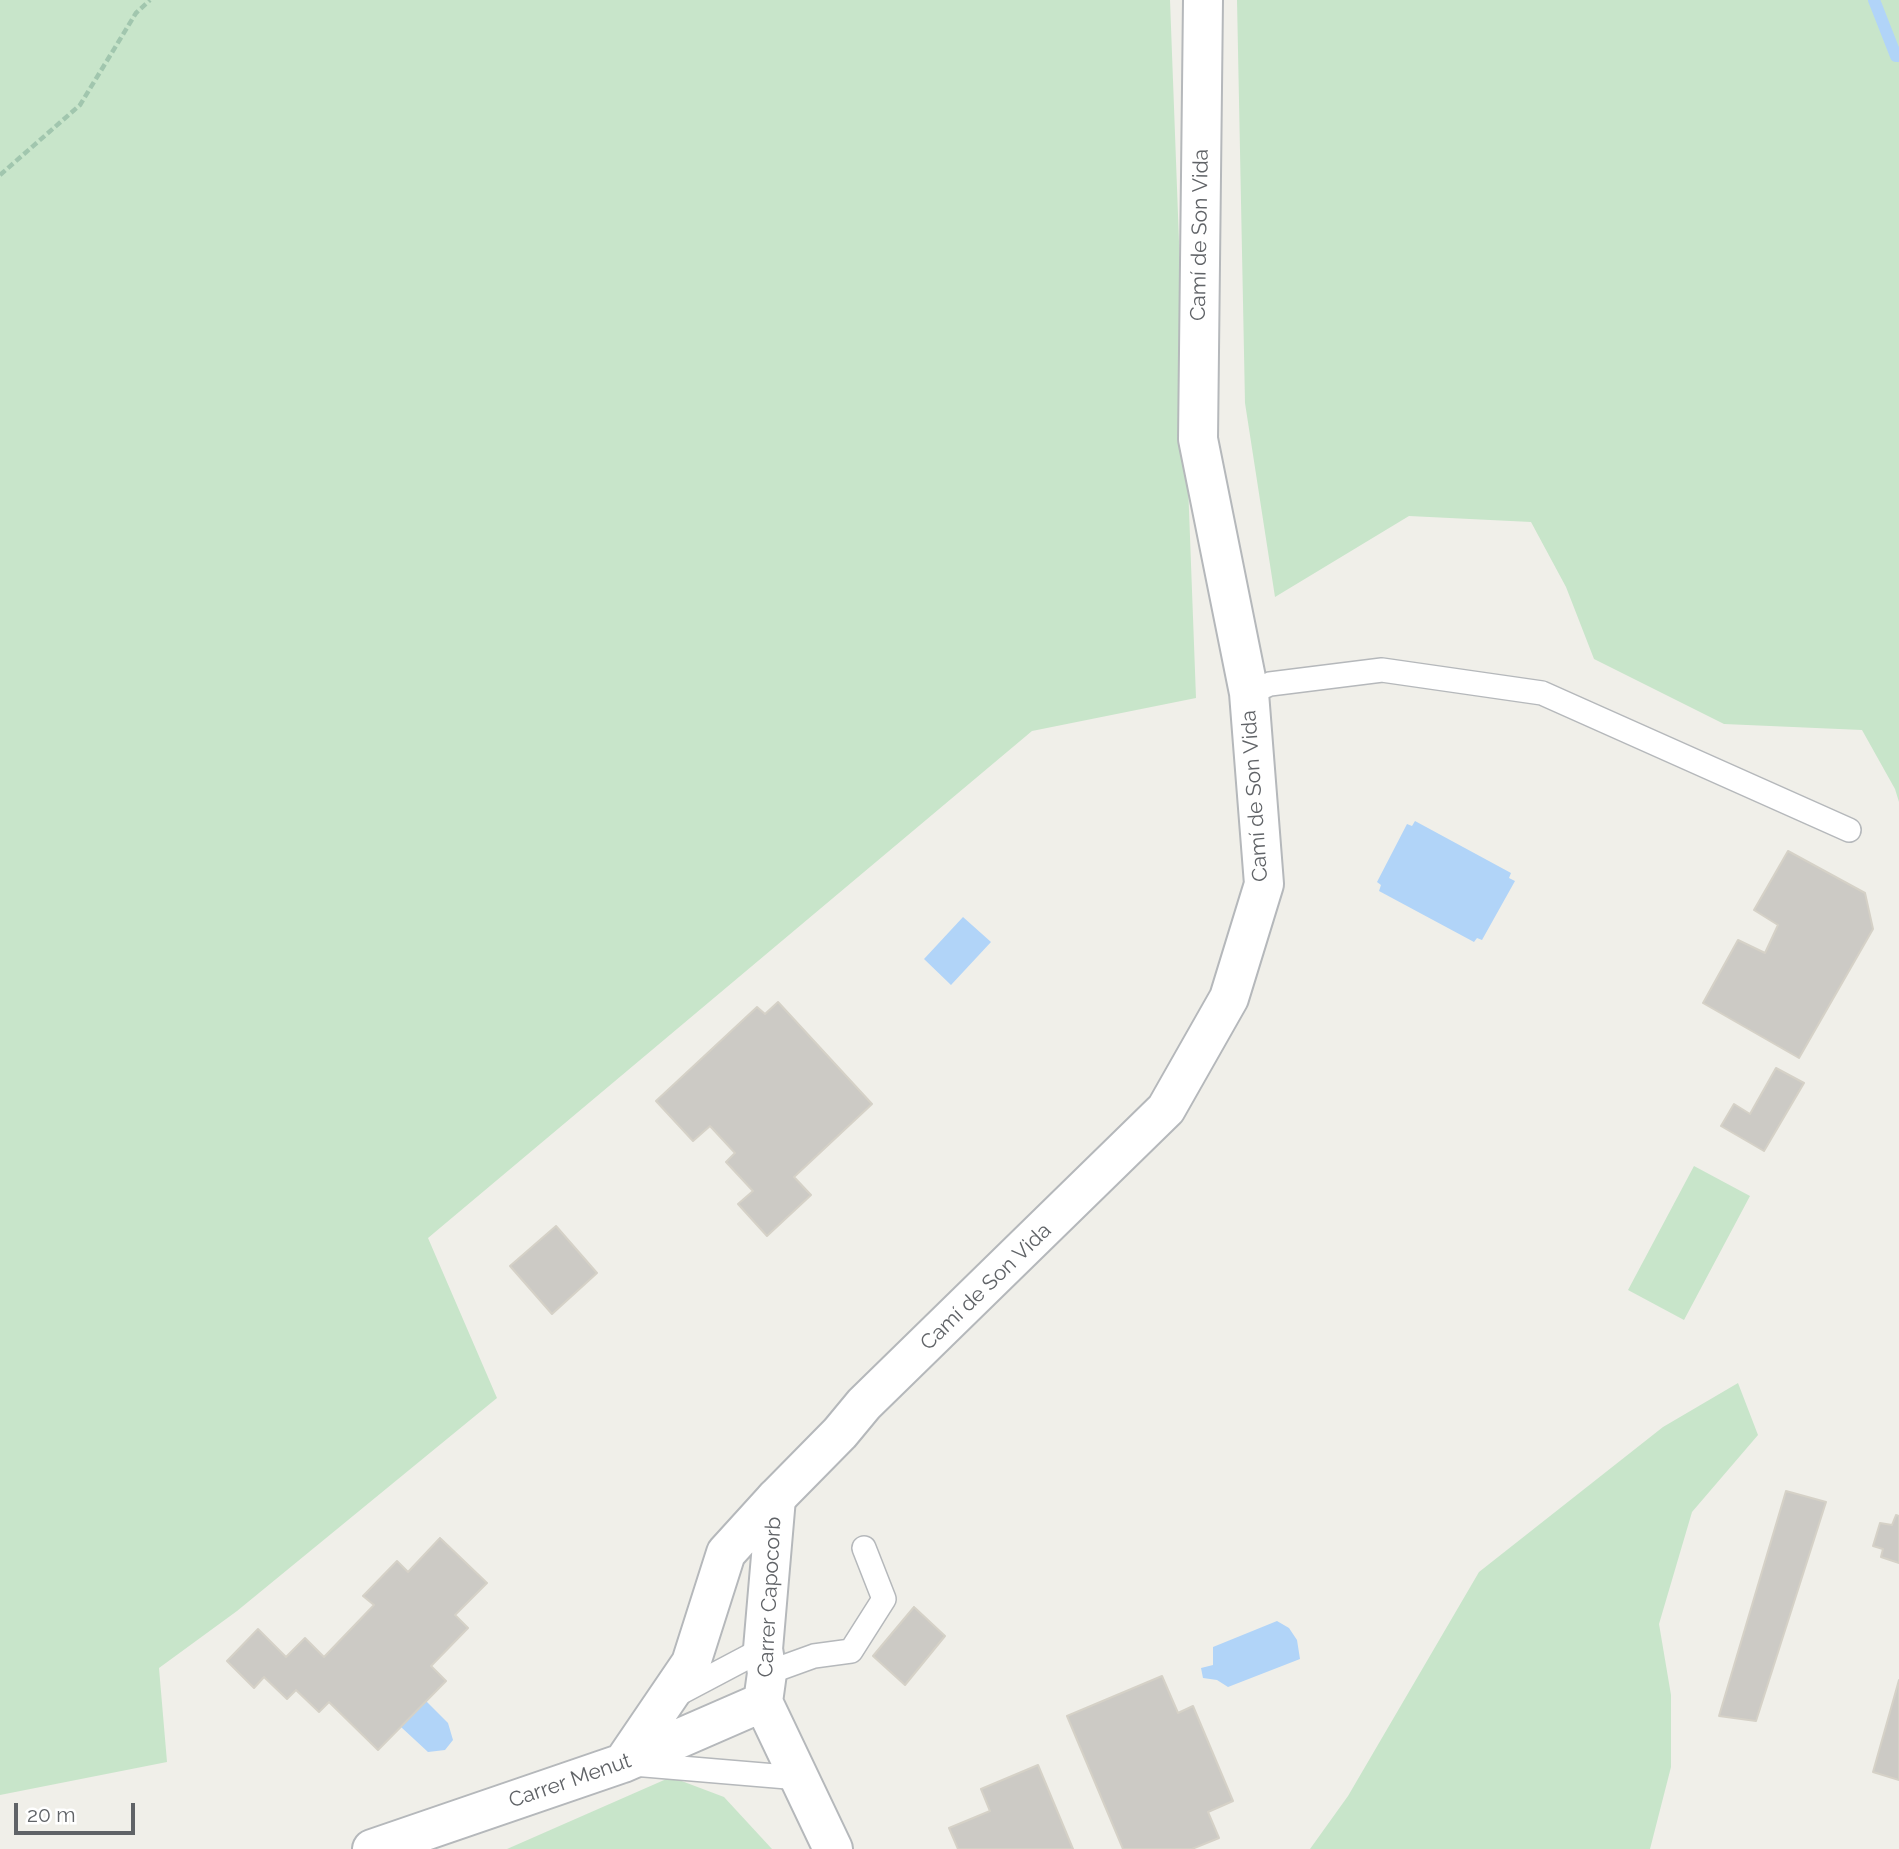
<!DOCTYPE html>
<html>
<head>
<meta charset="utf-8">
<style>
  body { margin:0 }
  #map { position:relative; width:1899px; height:1849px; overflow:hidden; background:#f0efe9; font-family:Raleway,sans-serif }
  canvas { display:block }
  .scale { position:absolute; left:14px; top:1803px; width:121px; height:32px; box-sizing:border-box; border:4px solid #606367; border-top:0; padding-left:9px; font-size:21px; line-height:24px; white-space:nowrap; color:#606367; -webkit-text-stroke:5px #fff; paint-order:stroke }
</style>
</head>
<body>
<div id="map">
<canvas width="1899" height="1849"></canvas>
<div class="scale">20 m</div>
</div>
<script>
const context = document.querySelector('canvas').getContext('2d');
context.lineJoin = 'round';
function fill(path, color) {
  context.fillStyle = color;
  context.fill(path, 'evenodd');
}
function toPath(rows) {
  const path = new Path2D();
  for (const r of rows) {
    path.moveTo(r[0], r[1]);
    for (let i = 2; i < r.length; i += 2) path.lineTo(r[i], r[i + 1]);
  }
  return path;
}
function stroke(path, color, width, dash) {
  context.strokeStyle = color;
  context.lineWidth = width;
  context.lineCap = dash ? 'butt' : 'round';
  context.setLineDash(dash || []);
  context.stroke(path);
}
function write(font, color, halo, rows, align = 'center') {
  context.font = font + ' Raleway,sans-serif';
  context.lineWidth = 6;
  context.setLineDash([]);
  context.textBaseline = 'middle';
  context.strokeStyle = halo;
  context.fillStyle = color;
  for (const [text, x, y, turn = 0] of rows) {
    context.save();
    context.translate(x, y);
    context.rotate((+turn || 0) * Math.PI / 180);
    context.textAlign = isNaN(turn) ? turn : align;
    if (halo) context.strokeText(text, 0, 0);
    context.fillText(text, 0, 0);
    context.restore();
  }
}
fill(toPath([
  [0,0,1170,0,1196,698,1032,731,428,1238,497,1398,237,1611,159,1668,167,1762,0,1795],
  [1237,0,1899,0,1899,802,1895,789,1862,730,1724,724,1594,659,1566,587,1531,522,1409,516,1275,597,1245,403],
  [1694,1166,1750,1196,1684,1320,1628,1290],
  [1738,1383,1758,1435,1692,1512,1659,1624,1671,1695,1671,1767,1650,1849,1310,1849,1348,1796,1479,1572,1663,1427],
  [671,1777,724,1797,772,1849,507,1849]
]), '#c8e5ca');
fill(toPath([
  [1415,821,1511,873,1509,878,1515,881,1482,940,1477,938,1474,942,1379,891,1381,885,1377,882,1407,824,1412,826],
  [963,917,991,942,951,985,924,959],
  [1277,1621,1289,1628,1297,1640,1300,1659,1228,1687,1217,1680,1203,1678,1201,1668,1213,1665,1213,1647],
  [426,1701,448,1723,453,1740,445,1750,428,1752,401,1727]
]), '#b1d4f8');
stroke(toPath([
  [1874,0,1896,56,1899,56]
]), '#b1d4f8', 12);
const building = toPath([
  [1788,851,1865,893,1873,929,1799,1058,1703,1003,1738,940,1765,953,1778,925,1754,910,1788,851],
  [778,1002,872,1104,794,1177,811,1195,767,1236,738,1204,753,1191,726,1162,735,1153,710,1126,693,1141,656,1101,757,1007,765,1014,778,1002],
  [1776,1068,1804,1083,1764,1151,1721,1126,1734,1104,1750,1114,1776,1068],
  [556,1226,597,1273,552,1314,510,1266,556,1226],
  [1786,1491,1826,1502,1756,1721,1719,1716,1786,1491],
  [1896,1515,1899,1516,1899,1563,1881,1557,1883,1549,1873,1546,1880,1523,1892,1525,1896,1515],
  [440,1538,487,1583,455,1615,468,1628,431,1666,446,1681,378,1750,329,1702,319,1712,296,1690,287,1699,264,1677,254,1688,227,1661,258,1629,286,1657,305,1638,324,1657,374,1605,363,1596,397,1561,408,1572,440,1538],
  [914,1607,945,1636,905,1685,873,1656,914,1607],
  [1162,1676,1178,1713,1193,1706,1233,1801,1208,1812,1219,1838,1192,1849,1123,1849,1067,1716,1162,1676],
  [1899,1680,1899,1780,1873,1772,1899,1680],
  [1038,1765,1073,1849,958,1849,949,1828,990,1811,981,1789,1038,1765]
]);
fill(building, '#cccac5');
stroke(building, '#d5d1c7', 2);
const service = toPath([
  [1249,693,1270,684,1382,670,1542,693,1849,830],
  [767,1673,814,1656,851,1651,884,1599,864,1548],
  [676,1695,763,1649],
  [633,1764,799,1778]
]);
const minor = toPath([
  [776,1498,763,1649,767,1673,763,1702,833,1849],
  [623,1763,691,1663,726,1553,776,1498],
  [372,1849,623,1763,763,1702]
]);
const tertiary = toPath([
  [776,1498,840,1433,864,1404,1166,1109,1229,998,1264,884,1249,693,1198,439,1203,0]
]);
stroke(service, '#b5b8bb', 26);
stroke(minor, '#b5b8bb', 42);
stroke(tertiary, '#b5b8bb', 42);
stroke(toPath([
  [0,175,80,105,136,13,150,0]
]), '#a1c6ae', 4.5, [7, 3.5]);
stroke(service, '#fff', 23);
stroke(minor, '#fff', 38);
stroke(tertiary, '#fff', 38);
write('21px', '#606367', '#fff', [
  ["Camí de Son Vida",1200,235,-89],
  ["Camí de Son Vida",1255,796,-94],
  ["Camí de Son Vida",986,1287,-44],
  ["Carrer Capocorb",770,1597,-87],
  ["Carrer Menut",570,1781,-19]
]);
</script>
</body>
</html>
